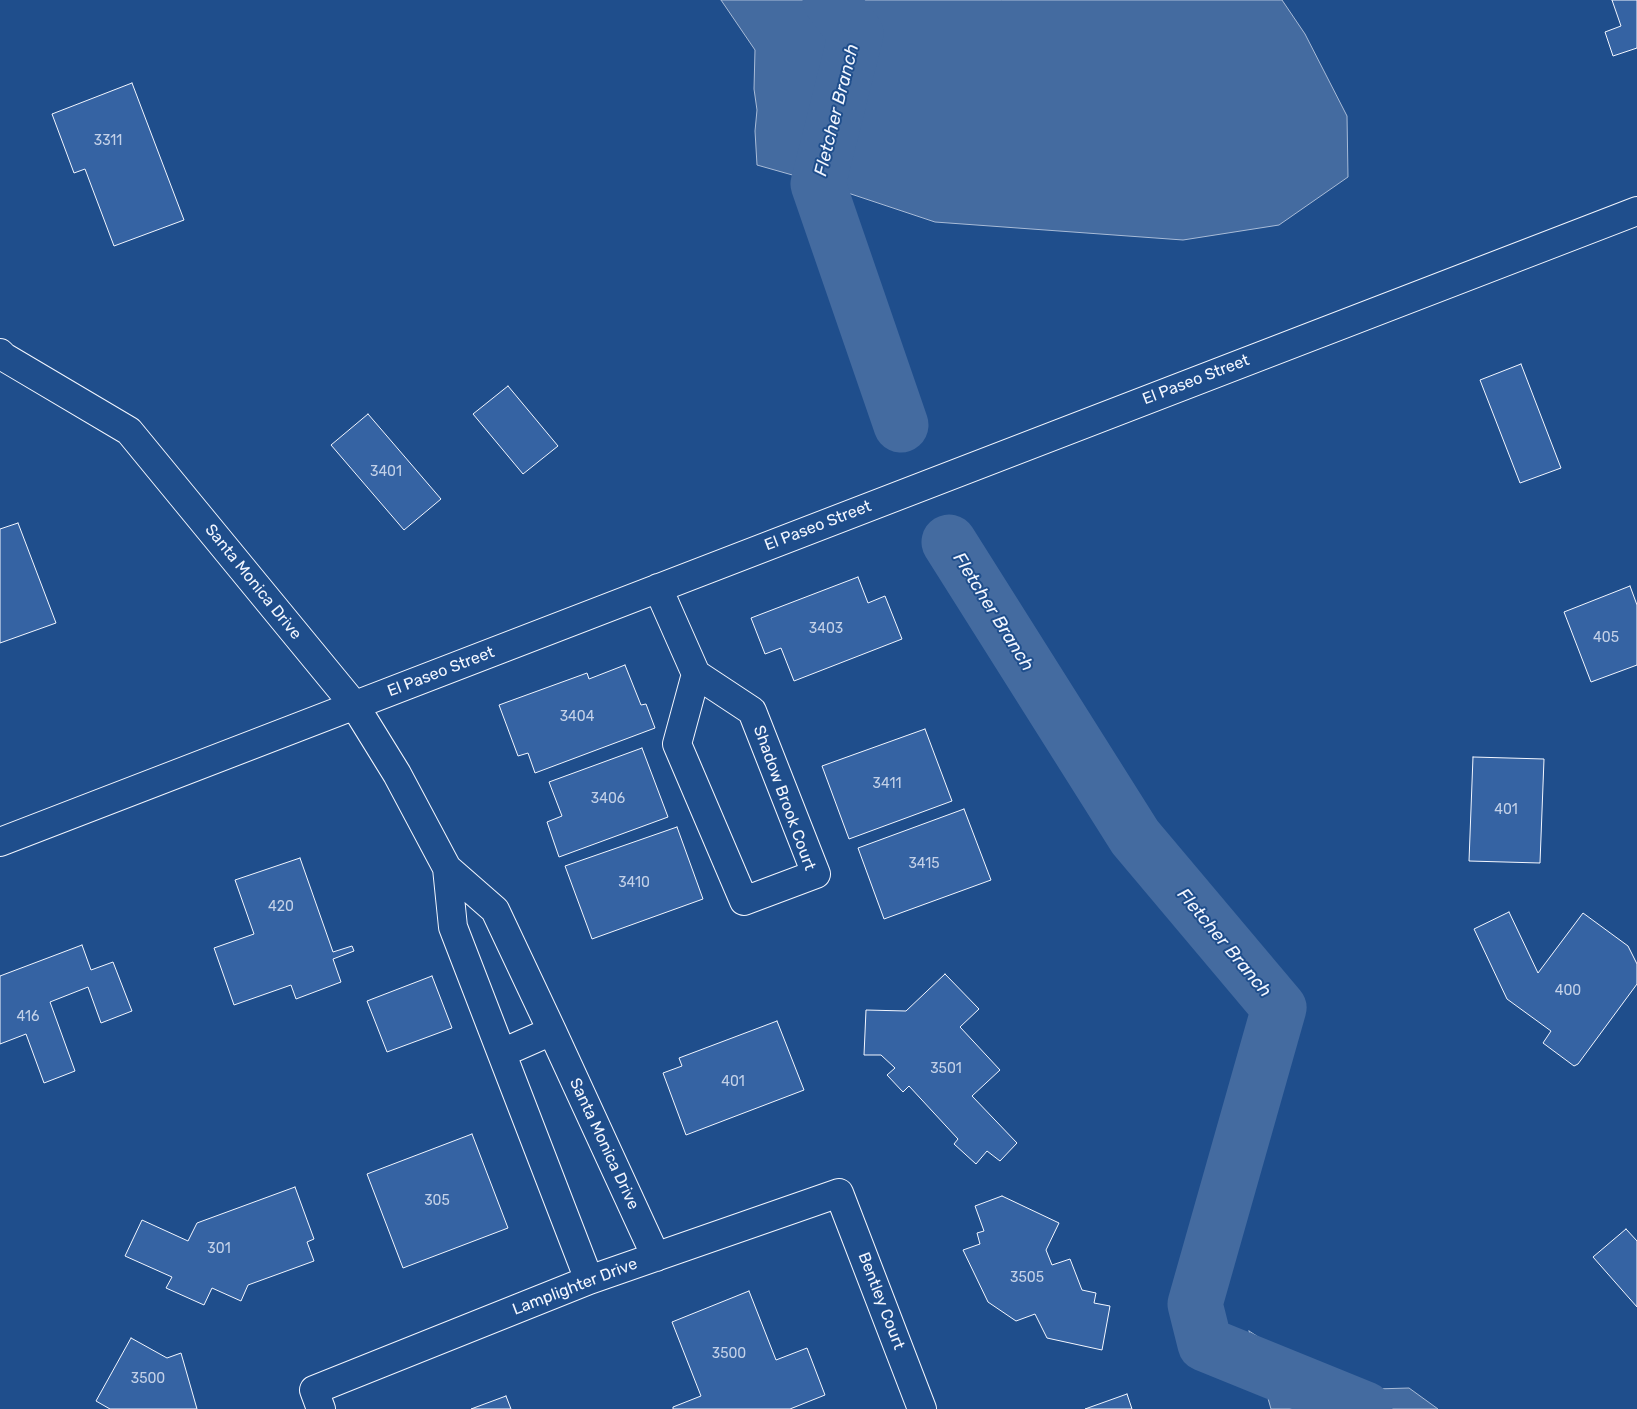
<!DOCTYPE html>
<html>
<head>
<meta charset="utf-8">
<style>
  body { margin:0 }
  canvas { display:block; background:#1f4e8c }
</style>
</head>
<body>
<canvas width="1637" height="1409"></canvas>
<script>
const context = document.querySelector('canvas').getContext('2d');
context.lineJoin = 'round';
function fill(path, color) {
  context.fillStyle = color;
  context.fill(path, 'evenodd');
}
function toPath(rows) {
  const path = new Path2D();
  for (const r of rows) {
    path.moveTo(r[0], r[1]);
    for (let i = 2; i < r.length; i += 2) path.lineTo(r[i], r[i + 1]);
  }
  return path;
}
function stroke(path, color, width, dash) {
  context.strokeStyle = color;
  context.lineWidth = width;
  context.lineCap = dash ? 'butt' : 'round';
  context.setLineDash(dash || []);
  context.stroke(path);
}
function write(font, color, halo, rows, align = 'center') {
  context.font = font + ' Rubik,sans-serif';
  context.lineWidth = 4;
  context.setLineDash([]);
  context.textBaseline = 'middle';
  context.strokeStyle = halo;
  context.fillStyle = color;
  for (const [text, x, y, turn = 0] of rows) {
    context.save();
    context.translate(x, y);
    context.rotate((+turn || 0) * Math.PI / 180);
    context.textAlign = isNaN(turn) ? turn : align;
    if (halo) context.strokeText(text, 0, 0);
    context.fillText(text, 0, 0);
    context.restore();
  }
}
const water = toPath([
  [721,0,1282,0,1305,34,1347,116,1348,177,1279,225,1183,240,935,222,803,178,757,165,755,131,757,110,754,89,755,50,721,0],
  [1249,1331,1341,1390,1409,1388,1438,1409,1271,1409,1249,1331]
]);
fill(water, '#446ba0');
stroke(water, '#a8bbd7', 1);
stroke(toPath([
  [830,0,856,34,818,184,901,425],
  [949,542,1135,837,1279,1008,1195,1304,1205,1344,1365,1409]
]), '#446ba0', 55);
const building = toPath([
  [1612,0,1637,0,1637,48,1613,56,1605,32,1621,26,1612,0],
  [132,83,184,220,114,246,85,169,74,173,52,114,132,83],
  [1521,364,1561,468,1520,483,1480,380,1521,364],
  [508,386,558,446,523,474,473,414,508,386],
  [368,414,441,499,404,530,331,445,368,414],
  [18,523,56,623,0,643,0,529,18,523],
  [858,577,868,603,885,596,902,639,794,681,781,648,765,654,751,618,858,577],
  [1630,586,1637,605,1637,665,1591,682,1564,612,1630,586],
  [625,665,641,705,646,704,655,728,535,773,528,753,518,756,499,705,587,673,589,679,625,665],
  [925,729,952,801,849,839,822,766,925,729],
  [642,748,668,817,559,857,547,822,562,816,549,782,642,748],
  [1473,757,1544,759,1540,863,1469,861,1473,757],
  [964,809,991,880,884,919,858,848,964,809],
  [677,827,703,899,592,939,565,866,677,827],
  [300,858,333,952,352,946,354,951,333,959,341,982,296,999,291,985,234,1005,214,948,254,934,235,880,300,858],
  [1509,912,1538,973,1583,913,1628,946,1637,964,1637,984,1578,1064,1574,1066,1543,1043,1551,1031,1507,999,1474,929,1509,912],
  [82,945,91,970,113,962,132,1011,101,1023,88,987,50,1002,75,1071,44,1083,26,1034,0,1044,0,976,82,945],
  [945,974,979,1009,960,1027,1000,1070,972,1096,1017,1143,1000,1161,987,1151,976,1164,954,1144,958,1139,909,1086,903,1092,887,1075,895,1068,881,1055,864,1055,866,1010,906,1011,945,974],
  [432,976,452,1028,387,1052,367,1001,432,976],
  [777,1021,804,1090,686,1135,663,1073,682,1066,679,1058,777,1021],
  [472,1134,508,1228,403,1268,367,1174,472,1134],
  [295,1187,314,1239,307,1242,314,1261,248,1285,241,1301,212,1288,204,1305,166,1288,172,1277,125,1256,142,1220,188,1241,197,1223,295,1187],
  [1002,1196,1059,1223,1046,1250,1052,1265,1070,1259,1082,1290,1096,1293,1094,1303,1110,1306,1102,1350,1047,1338,1035,1314,1016,1321,988,1302,963,1250,980,1244,977,1233,984,1231,975,1206,1002,1196],
  [1626,1229,1637,1241,1637,1307,1593,1257,1626,1229],
  [749,1291,776,1360,807,1348,825,1395,790,1409,673,1409,673,1407,701,1396,672,1322,749,1291],
  [131,1338,167,1358,181,1353,197,1409,110,1409,96,1401,131,1338],
  [1127,1394,1132,1409,1085,1409,1127,1394],
  [506,1396,511,1409,471,1409,506,1396]
]);
fill(building, '#3563a3');
stroke(building, '#f2f6ff', 1);
const minor = toPath([
  [0,353,4,357,129,431,355,706,397,774,447,868,495,910,552,1031,656,1257],
  [658,588,696,674,752,711,816,874,744,901,677,744,696,674],
  [0,842,1637,211],
  [447,868,453,927,589,1280],
  [502,1053,552,1031],
  [321,1409,314,1390,589,1280,839,1193,922,1409]
]);
stroke(minor, '#f2f6ff', 30);
stroke(minor, '#1f4e8c', 28);
write('14px', '#c3d1e8', null, [
  ["3311",108,141],
  ["3401",386,472],
  ["3403",826,629],
  ["405",1606,638],
  ["3404",577,717],
  ["3411",887,784],
  ["3406",608,799],
  ["401",1506,810],
  ["3415",924,864],
  ["3410",634,883],
  ["420",281,907],
  ["400",1568,991],
  ["416",28,1017],
  ["3501",946,1069],
  ["401",733,1082],
  ["305",437,1201],
  ["301",219,1249],
  ["3505",1027,1278],
  ["3500",729,1354],
  ["3500",148,1379]
]);
write('16px', '#f2f6ff', '#1f4e8c', [
  ["El Paseo Street",1196,380,-21],
  ["El Paseo Street",818,526,-21],
  ["Santa Monica Drive",253,582,51],
  ["El Paseo Street",441,672,-21],
  ["Shadow Brook Court",784,798,70],
  ["Santa Monica Drive",604,1144,65],
  ["Lamplighter Drive",575,1287,-21],
  ["Bentley Court",881,1301,69]
]);
write('italic 18px', '#f2f6ff', '#1f4e8c', [
  ["Fletcher Branch",837,110,-76],
  ["Fletcher Branch",993,612,58],
  ["Fletcher Branch",1224,943,50]
]);
</script>
</body>
</html>
